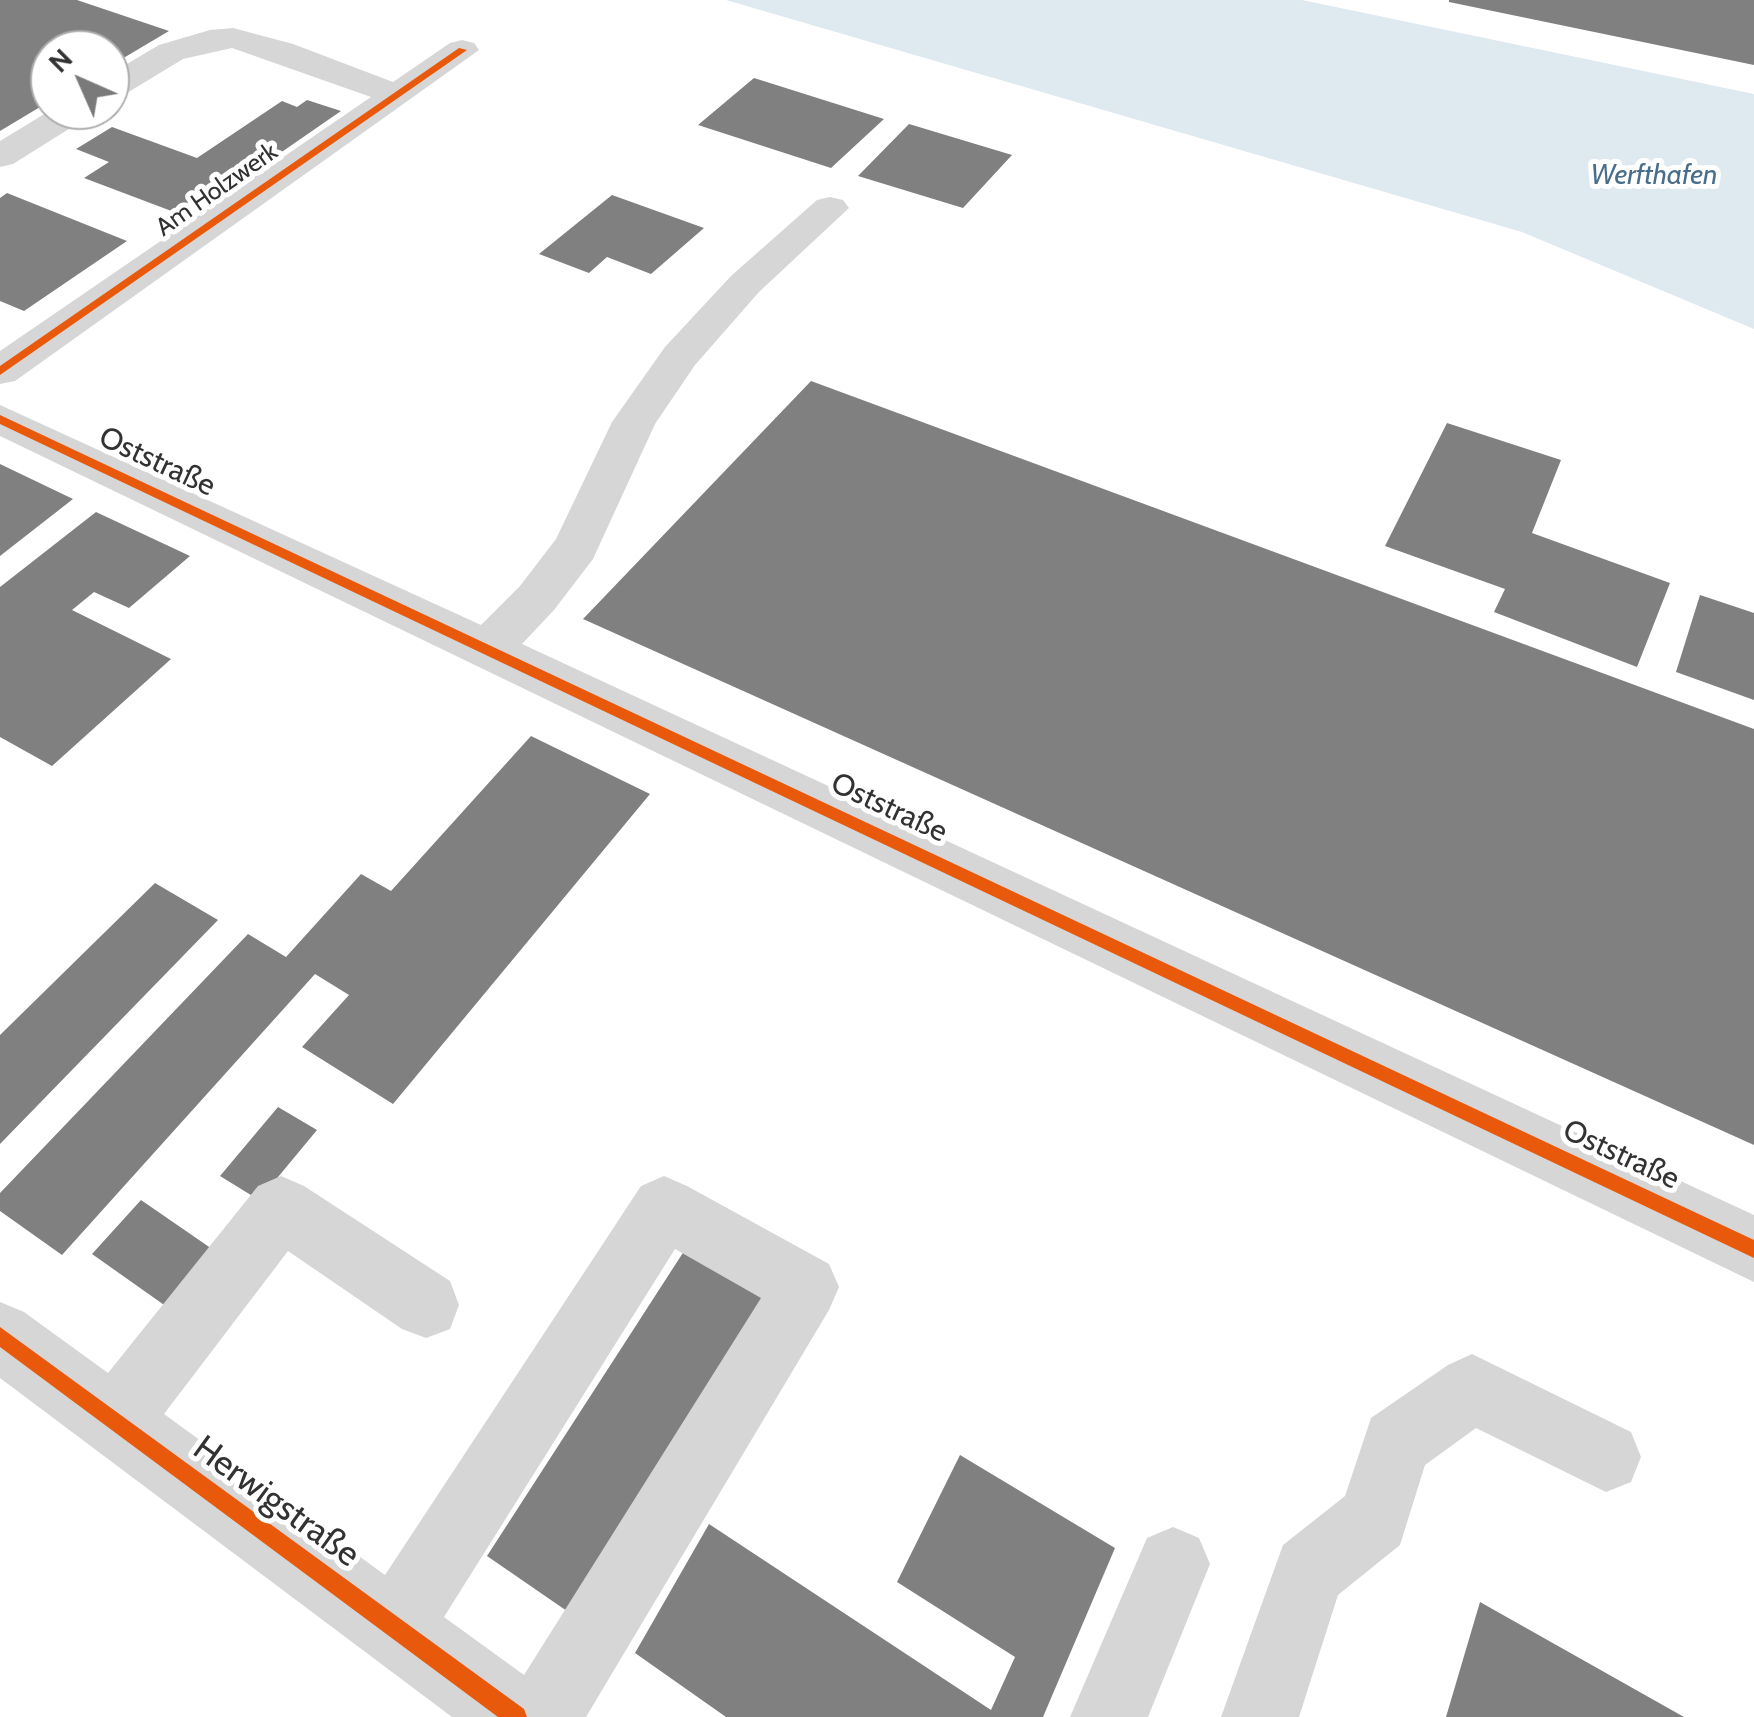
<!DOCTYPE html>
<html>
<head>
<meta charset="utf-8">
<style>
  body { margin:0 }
  #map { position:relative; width:1754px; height:1717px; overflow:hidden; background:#fff; font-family:Cabin,sans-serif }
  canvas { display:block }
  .north { position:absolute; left:30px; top:30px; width:100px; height:100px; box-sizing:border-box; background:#fff; border:2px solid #adadad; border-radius:50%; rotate:315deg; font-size:28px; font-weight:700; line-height:40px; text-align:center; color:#323232 }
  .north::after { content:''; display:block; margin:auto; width:35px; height:45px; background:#7a7a7a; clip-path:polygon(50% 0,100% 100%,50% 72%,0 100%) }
</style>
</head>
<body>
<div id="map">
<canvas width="1754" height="1717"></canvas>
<div class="north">N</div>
</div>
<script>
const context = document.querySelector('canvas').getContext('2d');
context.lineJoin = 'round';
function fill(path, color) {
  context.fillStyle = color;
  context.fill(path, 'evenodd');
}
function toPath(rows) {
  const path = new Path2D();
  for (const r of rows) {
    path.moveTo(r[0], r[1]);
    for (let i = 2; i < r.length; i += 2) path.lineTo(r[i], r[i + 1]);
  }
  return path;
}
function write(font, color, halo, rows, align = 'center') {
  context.font = font + ' Cabin,sans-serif';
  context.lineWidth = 10;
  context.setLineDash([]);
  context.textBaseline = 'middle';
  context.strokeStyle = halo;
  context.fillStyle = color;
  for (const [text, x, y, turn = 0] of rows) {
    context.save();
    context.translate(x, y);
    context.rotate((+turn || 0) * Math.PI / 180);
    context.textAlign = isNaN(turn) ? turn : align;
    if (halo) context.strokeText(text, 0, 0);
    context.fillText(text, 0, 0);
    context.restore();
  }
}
fill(toPath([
  [726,0,1302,0,1754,94,1754,329,1522,232]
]), '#dfe9f0');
fill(toPath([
  [0,0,77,0,169,31,110,66,110,50,50,50,50,101,0,131],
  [1449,0,1754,0,1754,65,1449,2],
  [754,78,884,119,831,168,698,125],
  [307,100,341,111,247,176,234,171,174,212,84,178,109,162,76,149,112,127,197,158,282,101,297,107],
  [909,124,1012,155,963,208,858,176],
  [7,193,127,241,24,311,0,301,0,198],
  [612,195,704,228,651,274,607,257,589,273,539,254],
  [811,381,1754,729,1754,1145,583,619],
  [1447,423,1561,460,1532,533,1670,583,1637,667,1494,612,1505,589,1385,546],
  [0,464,73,499,0,556],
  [96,512,190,556,129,608,94,592,72,610,171,659,52,766,0,737,0,587],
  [1700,595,1754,613,1754,700,1676,672],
  [531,736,650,794,393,1104,302,1047,349,995,315,974,62,1255,0,1211,0,1193,248,934,286,957,361,874,391,891],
  [155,883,218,920,0,1144,0,1035],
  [278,1107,317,1130,259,1200,220,1176],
  [141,1200,215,1251,167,1307,92,1254],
  [688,1245,774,1295,580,1620,487,1556],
  [960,1455,1115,1548,1043,1717,726,1717,635,1653,709,1524,991,1710,1015,1657,897,1582],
  [1480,1602,1684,1717,1446,1717]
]), '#808080');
fill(toPath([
  [233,28,293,44,393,82,450,43,462,40,474,43,479,50,15,381,0,384,0,351,371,97,232,48,183,59,122,96,110,99,110,74,159,45,210,30,233,28],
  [51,110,94,110,88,117,13,164,0,167,0,141,51,110],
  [830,197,843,200,849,208,759,292,695,365,655,424,593,559,554,610,522,644,1754,1215,1754,1282,0,436,0,405,481,625,520,586,556,539,612,422,665,347,731,276,817,200,830,197],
  [281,1176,304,1186,450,1281,459,1305,450,1329,426,1338,402,1329,288,1251,164,1414,385,1575,641,1186,664,1176,687,1186,829,1264,839,1287,829,1310,586,1717,452,1717,0,1378,0,1302,24,1312,108,1373,258,1186,281,1176],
  [675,1249,761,1298,524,1675,444,1617,675,1249],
  [1472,1354,1631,1432,1641,1457,1631,1482,1606,1492,1476,1428,1425,1465,1400,1545,1338,1595,1299,1717,1221,1717,1283,1545,1345,1496,1371,1418,1448,1365,1472,1354],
  [1173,1527,1199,1538,1210,1564,1148,1717,1070,1717,1147,1538,1173,1527]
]), '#d6d6d6');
fill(toPath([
  [459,48,467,50,0,375,0,366,459,48],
  [0,415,1754,1240,1754,1258,0,424,0,415],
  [0,1327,524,1709,527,1717,498,1717,0,1347,0,1327]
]), '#e8590c');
write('25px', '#323232', '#fff', [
  ["Am Holzwerk",217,190,-35]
]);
write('italic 28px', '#486e8c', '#fff', [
  ["Werfthafen",1654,176]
]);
write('30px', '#323232', '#fff', [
  ["Oststraße",157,462,25],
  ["Oststraße",889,808,25],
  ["Oststraße",1621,1155,25]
]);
write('35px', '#323232', '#fff', [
  ["Herwigstraße",276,1502,36]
]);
</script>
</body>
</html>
